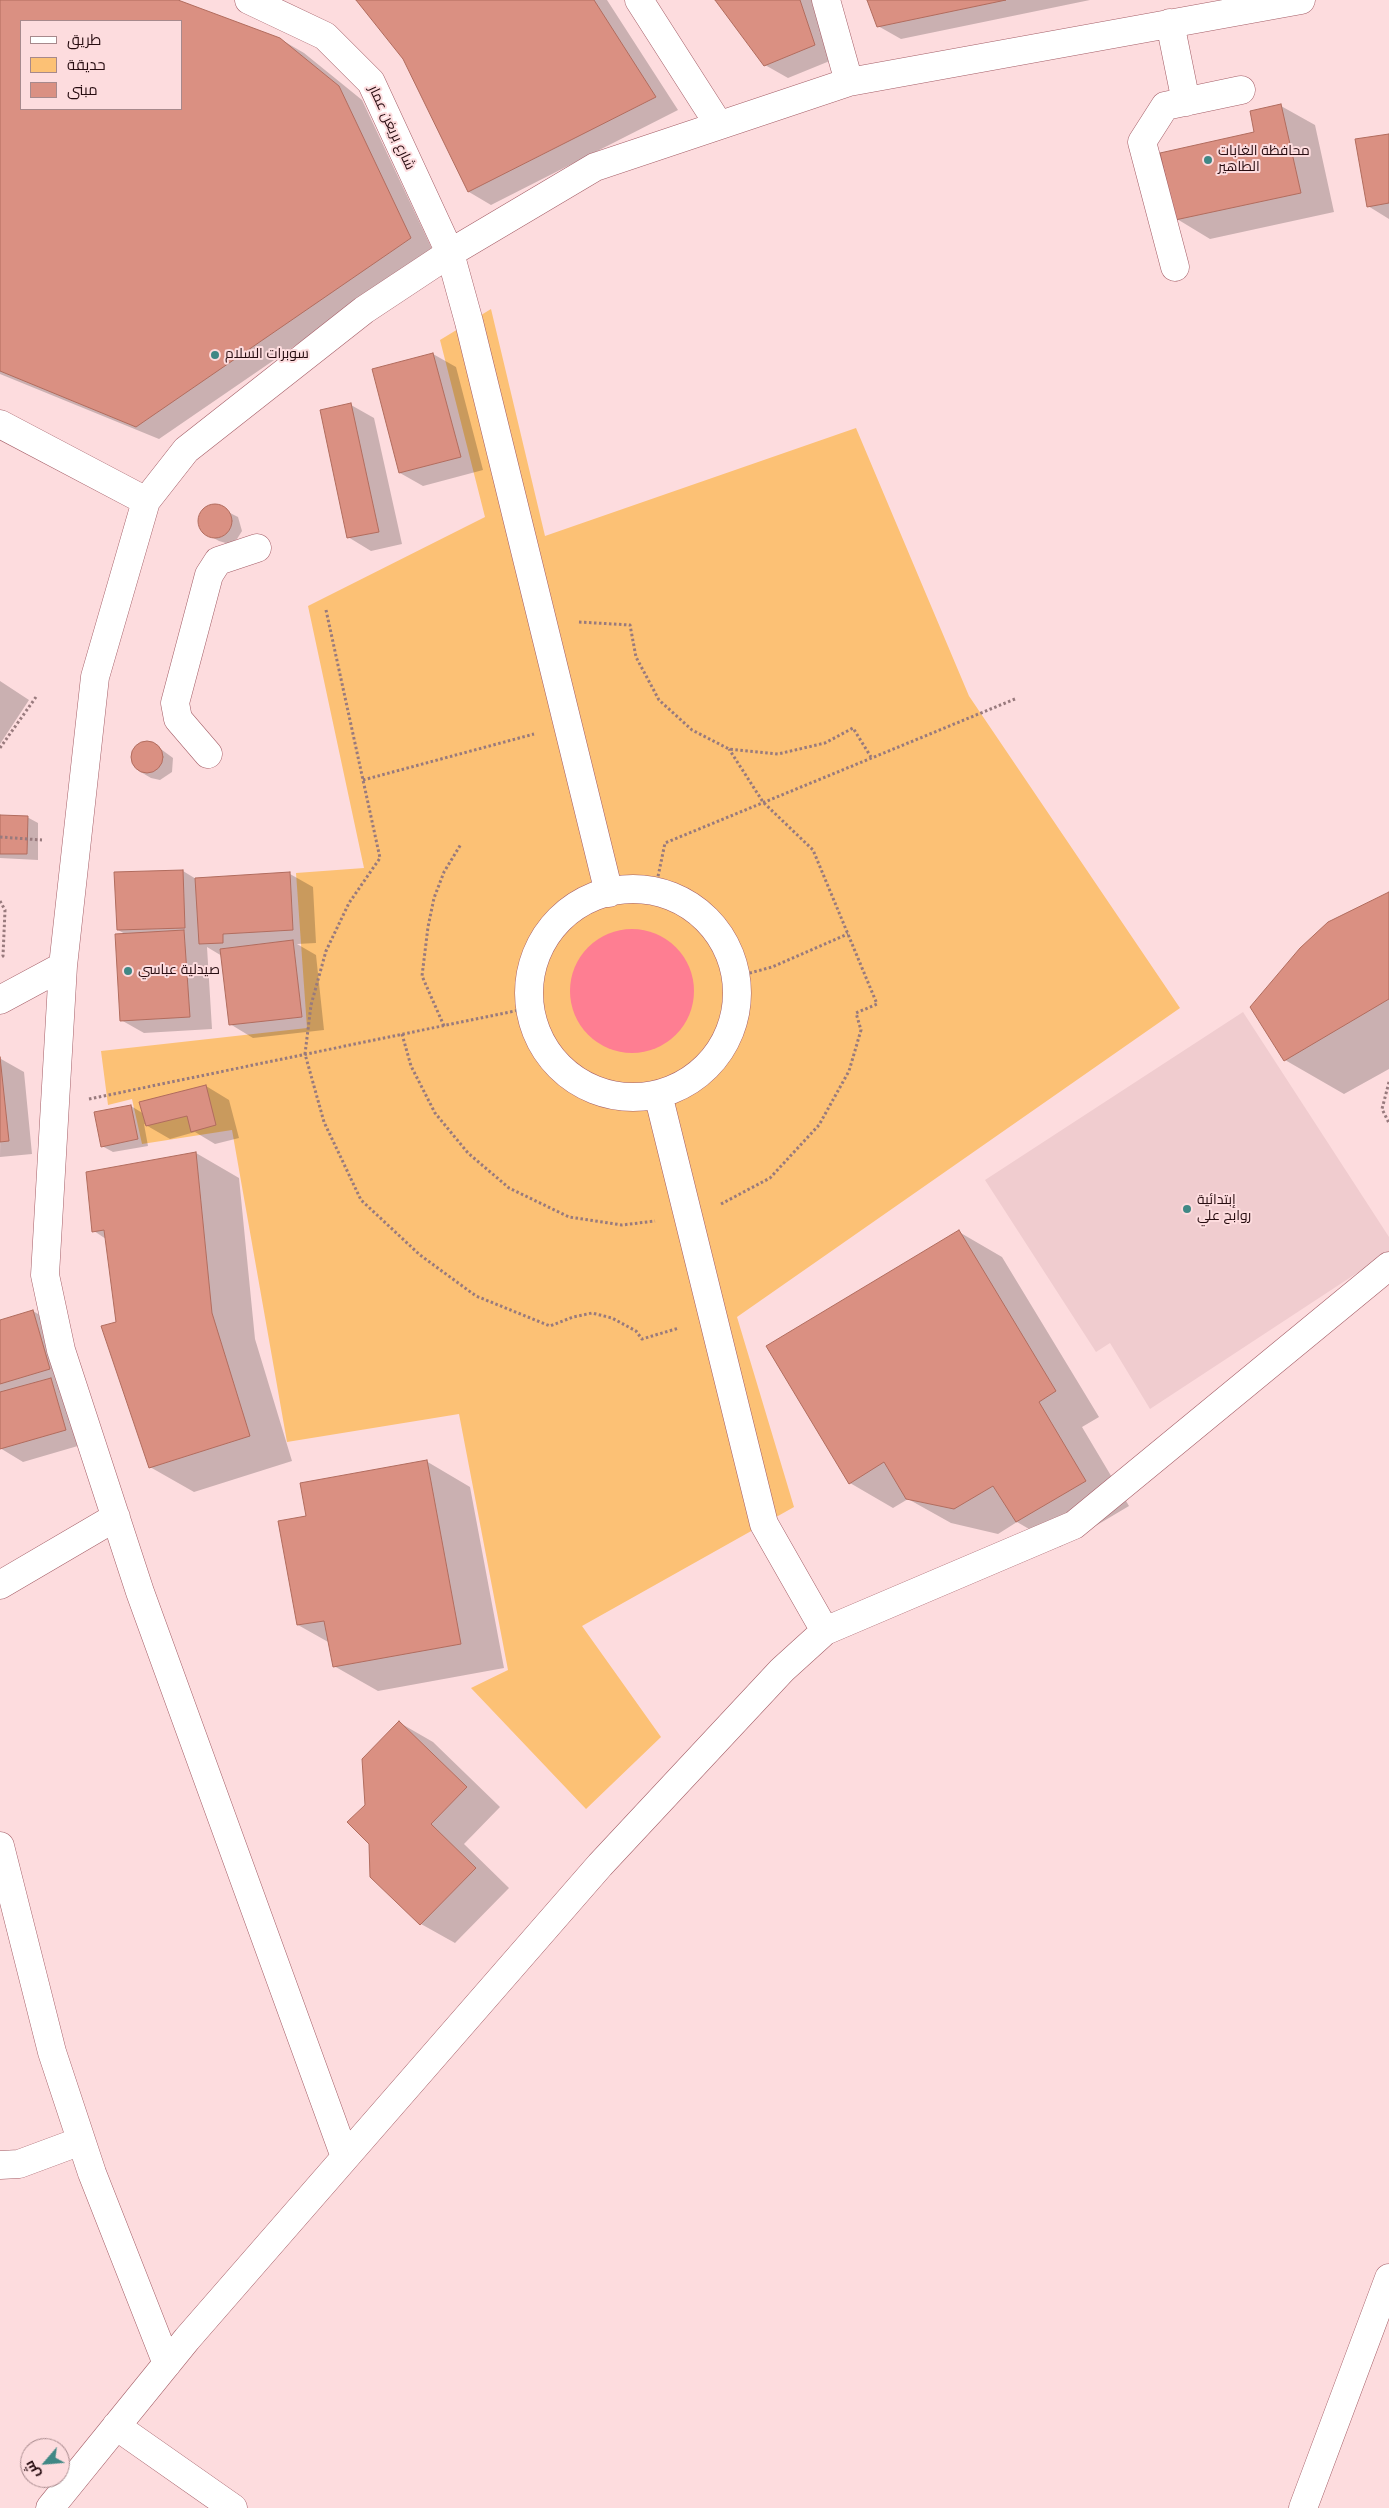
<!DOCTYPE html>
<html>
<head>
<meta charset="utf-8">
<style>
  body { margin:0 }
  #map { position:relative; width:1389px; height:2508px; overflow:hidden; background:#fddcde; font-family:"Nunito Sans",Cairo,sans-serif }
  canvas { display:block }
  .legend { position:absolute; left:20px; top:20px; width:162px; height:90px; box-sizing:border-box; background:#fddcde; border:1px solid #a7898c; margin:0; padding:6px 9px; list-style:none; font-size:15px; color:#270c10 }
  .legend li { display:flex; align-items:center; gap:10px; height:25px }
  .legend b { width:25px; border:1px solid #a7898c }
  .north { position:absolute; left:20px; top:2438px; width:50px; height:50px; box-sizing:border-box; background:#fddcde; border:1px solid #a7898c; border-radius:50%; rotate:243deg; font-size:14px; font-weight:700; line-height:20px; text-align:center; color:#270c10 }
  .north::after { content:''; display:block; margin:auto; width:18px; height:22px; background:#408885; clip-path:polygon(50% 0,100% 100%,50% 72%,0 100%) }
</style>
</head>
<body>
<div id="map">
<canvas width="1389" height="2508"></canvas>
<ul class="legend">
<li><b style="height:6px;background:#fff"></b>طريق</li>
<li><b style="height:14px;background:#fcc175"></b>حديقة</li>
<li><b style="height:14px;background:#da9082"></b>مبنى</li>
</ul>
<div class="north">ش</div>
</div>
<script>
const context = document.querySelector('canvas').getContext('2d');
context.lineJoin = 'round';
function fill(path, color) {
  context.fillStyle = color;
  context.fill(path, 'evenodd');
}
function toPath(rows) {
  const path = new Path2D();
  for (const r of rows) {
    if (r.length === 3) {
      path.moveTo(r[0] + r[2], r[1]);
      path.arc(r[0], r[1], r[2], 0, 2 * Math.PI);
      continue;
    }
    path.moveTo(r[0], r[1]);
    for (let i = 2; i < r.length; i += 2) path.lineTo(r[i], r[i + 1]);
  }
  return path;
}
function stroke(path, color, width, dash) {
  context.strokeStyle = color;
  context.lineWidth = width;
  context.lineCap = dash ? 'butt' : 'round';
  context.setLineDash(dash || []);
  context.stroke(path);
}
function write(font, color, halo, rows, align = 'center') {
  context.font = font + ' "Nunito Sans",Cairo,sans-serif';
  context.lineWidth = 4;
  context.setLineDash([]);
  context.textBaseline = 'middle';
  context.strokeStyle = halo;
  context.fillStyle = color;
  for (const [text, x, y, turn = 0] of rows) {
    context.save();
    context.translate(x, y);
    context.rotate((+turn || 0) * Math.PI / 180);
    context.textAlign = isNaN(turn) ? turn : align;
    if (halo) context.strokeText(text, 0, 0);
    context.fillText(text, 0, 0);
    context.restore();
  }
}
fill(toPath([
  [1243,1012,1389,1237,1389,1252,1150,1409,1110,1343,1096,1352,985,1180]
]), '#f0cccf');
fill(toPath([
  [491,309,545,536,856,428,969,696,1180,1008,737,1317,794,1507,582,1626,661,1737,586,1809,471,1688,508,1670,459,1414,287,1442,232,1130,142,1144,132,1099,108,1105,101,1051,307,1028,296,873,364,868,308,606,485,517,440,340]
]), '#fcc175');
fill(toPath([
  [632,991,62]
]), '#fe7e92');
fill(toPath([
  [0,0,174,0,280,39,304,53,362,100,433,251,159,439,0,374],
  [21,21,181,21,181,109,21,109],
  [357,0,607,0,678,110,491,205,469,192,404,58],
  [717,0,818,0,837,58,788,78,765,65],
  [868,0,1090,0,901,39,878,26],
  [1281,106,1315,125,1334,212,1210,239,1177,219],
  [1389,136,1389,219,1368,206],
  [433,354,456,367,483,470,423,486,400,473,373,370],
  [351,405,374,418,402,544,371,551,348,537],
  [216,506,238,517,242,531,237,539,229,544,219,541,203,532,200,517,206,509],
  [0,681,29,700,0,744],
  [144,742,154,744,173,758,172,772,160,780,151,778,139,771,132,763,132,752,135,748],
  [0,816,27,817,38,823,38,860,0,858],
  [183,871,196,879,290,874,313,887,316,943,297,944,316,955,324,1030,253,1038,230,1024,222,956,207,947,212,1029,144,1033,121,1020,127,935,118,930],
  [1389,893,1389,1069,1344,1094,1285,1060,1252,1007],
  [1,1059,24,1072,32,1154,0,1157],
  [206,1086,229,1100,239,1138,215,1144,195,1132,170,1139,144,1124,148,1146,113,1152,102,1146,131,1106,144,1114],
  [196,1153,239,1178,255,1339,292,1461,194,1492,150,1467,118,1323,106,1239,94,1231],
  [959,1232,1002,1257,1099,1417,1082,1427,1129,1506,1060,1547,1017,1522,998,1534,951,1523,908,1499,893,1508,850,1483],
  [33,1311,56,1325,88,1443,23,1462,0,1448,0,1321],
  [426,1461,470,1487,504,1668,378,1691,334,1666,330,1643,298,1625,308,1517],
  [400,1723,433,1742,500,1807,464,1844,509,1888,455,1943,421,1924,367,1805]
]), '#0003');
const building = toPath([
  [0,0,178,0,280,38,339,86,411,238,136,427,0,371,0,0],
  [21,21,181,21,181,109,21,109,21,21],
  [356,0,594,0,656,97,468,192,403,59,356,0],
  [715,0,800,0,815,45,764,66,715,0],
  [867,0,1006,0,877,27,867,0],
  [1281,104,1301,193,1175,220,1160,153,1254,132,1250,111,1281,104],
  [1389,134,1389,203,1367,207,1355,139,1389,134],
  [433,353,461,457,399,473,372,369,433,353],
  [351,403,379,532,347,538,320,410,351,403],
  [215,521,17],
  [147,757,16],
  [0,815,28,816,27,854,0,854,0,815],
  [183,870,185,928,117,930,114,872,183,870],
  [290,872,293,930,223,934,223,943,199,944,195,878,290,872],
  [1389,892,1389,999,1284,1061,1250,1007,1300,948,1328,922,1389,892],
  [184,930,190,1017,120,1021,115,934,184,930],
  [293,940,302,1017,229,1025,220,949,293,940],
  [0,1057,9,1141,0,1142,0,1057],
  [206,1085,216,1125,191,1132,187,1116,146,1126,139,1102,206,1085],
  [131,1105,138,1139,101,1147,94,1112,131,1105],
  [196,1152,212,1313,250,1436,149,1468,101,1326,116,1322,104,1230,92,1232,86,1172,196,1152],
  [959,1230,1056,1391,1039,1402,1086,1481,1016,1522,993,1486,954,1509,906,1499,884,1462,849,1484,766,1346,959,1230],
  [33,1310,50,1369,0,1384,0,1320,33,1310],
  [51,1378,66,1430,0,1449,0,1392,51,1378],
  [427,1460,461,1644,333,1667,324,1621,297,1625,278,1521,306,1516,300,1483,427,1460],
  [399,1721,467,1787,431,1824,476,1868,420,1925,370,1877,369,1844,347,1822,365,1805,362,1759,399,1721]
]);
fill(building, '#da9082');
stroke(building, '#b16c5e', 1);
const minor = toPath([
  [249,0,325,36,371,82,450,253,469,322,609,893],
  [639,0,719,125],
  [826,0,849,82],
  [1170,23,1186,102],
  [1175,267,1142,142,1165,106,1241,90],
  [0,424,146,501],
  [208,754,178,719,175,703,209,575,218,561,257,548],
  [633,993,104],
  [0,1000,63,966],
  [658,1094,764,1524,825,1631],
  [0,1585,116,1517],
  [0,1846,52,2052,92,2173,167,2364],
  [345,2157,140,1592,61,1350,45,1275,63,966,95,677,146,501,186,450,364,310,450,253,595,167,849,82,1301,0],
  [0,2165,19,2164,81,2141],
  [116,2426,233,2508],
  [50,2508,187,2339,600,1865,782,1670,825,1631,1074,1525,1389,1266],
  [1303,2508,1389,2278]
]);
stroke(minor, '#a45e67', 29);
stroke(toPath([
  [326,610,380,858,349,903,326,951,311,1005,305,1054,324,1122,361,1200,420,1255,476,1296,550,1326,573,1317,592,1313,612,1318,636,1331,642,1339,679,1328],
  [579,622,630,625,636,657,659,700,692,730,729,749,778,754,825,743,853,728,871,757],
  [0,748,36,697],
  [363,780,534,734],
  [0,837,42,840],
  [655,891,665,843,1015,699],
  [0,901,5,910,3,956,0,958],
  [735,977,772,967,848,934],
  [444,1026,422,976,428,927,434,898,444,872,461,844],
  [402,1034,411,1066,435,1113,468,1153,509,1188,569,1217,622,1225,655,1221],
  [1389,1082,1382,1109,1389,1123],
  [89,1099,529,1008],
  [721,1204,770,1178,819,1125,849,1071,861,1030,856,1013,877,1004,813,850,763,802,729,749]
]), '#987a7d', 3, [2.5, 2.5]);
stroke(minor, '#fff', 28);
for (const [x, y, r, color] of [
  [1208,160,5,"#408885"],
  [215,355,5,"#408885"],
  [128,971,5,"#408885"],
  [1187,1209,5,"#408885"]
]) {
  const dot = new Path2D();
  dot.arc(x, y, r, 0, 2 * Math.PI);
  context.fillStyle = color;
  context.fill(dot);
  stroke(dot, '#fddcde', 2);
}
write('14px', '#270c10', '#fddcde', [
  ["شارع بريغن عمار",391,128,65]
]);
write('14px', '#270c10', '#fddcde', [
  ["محافظة الغابات",1218,152],
  ["الطاهير",1218,168],
  ["سوبرات السلام",225,355],
  ["صيدلية عباسي",138,971],
  ["إبتدائية",1197,1201],
  ["روابح علي",1197,1217]
], 'left');
</script>
</body>
</html>
